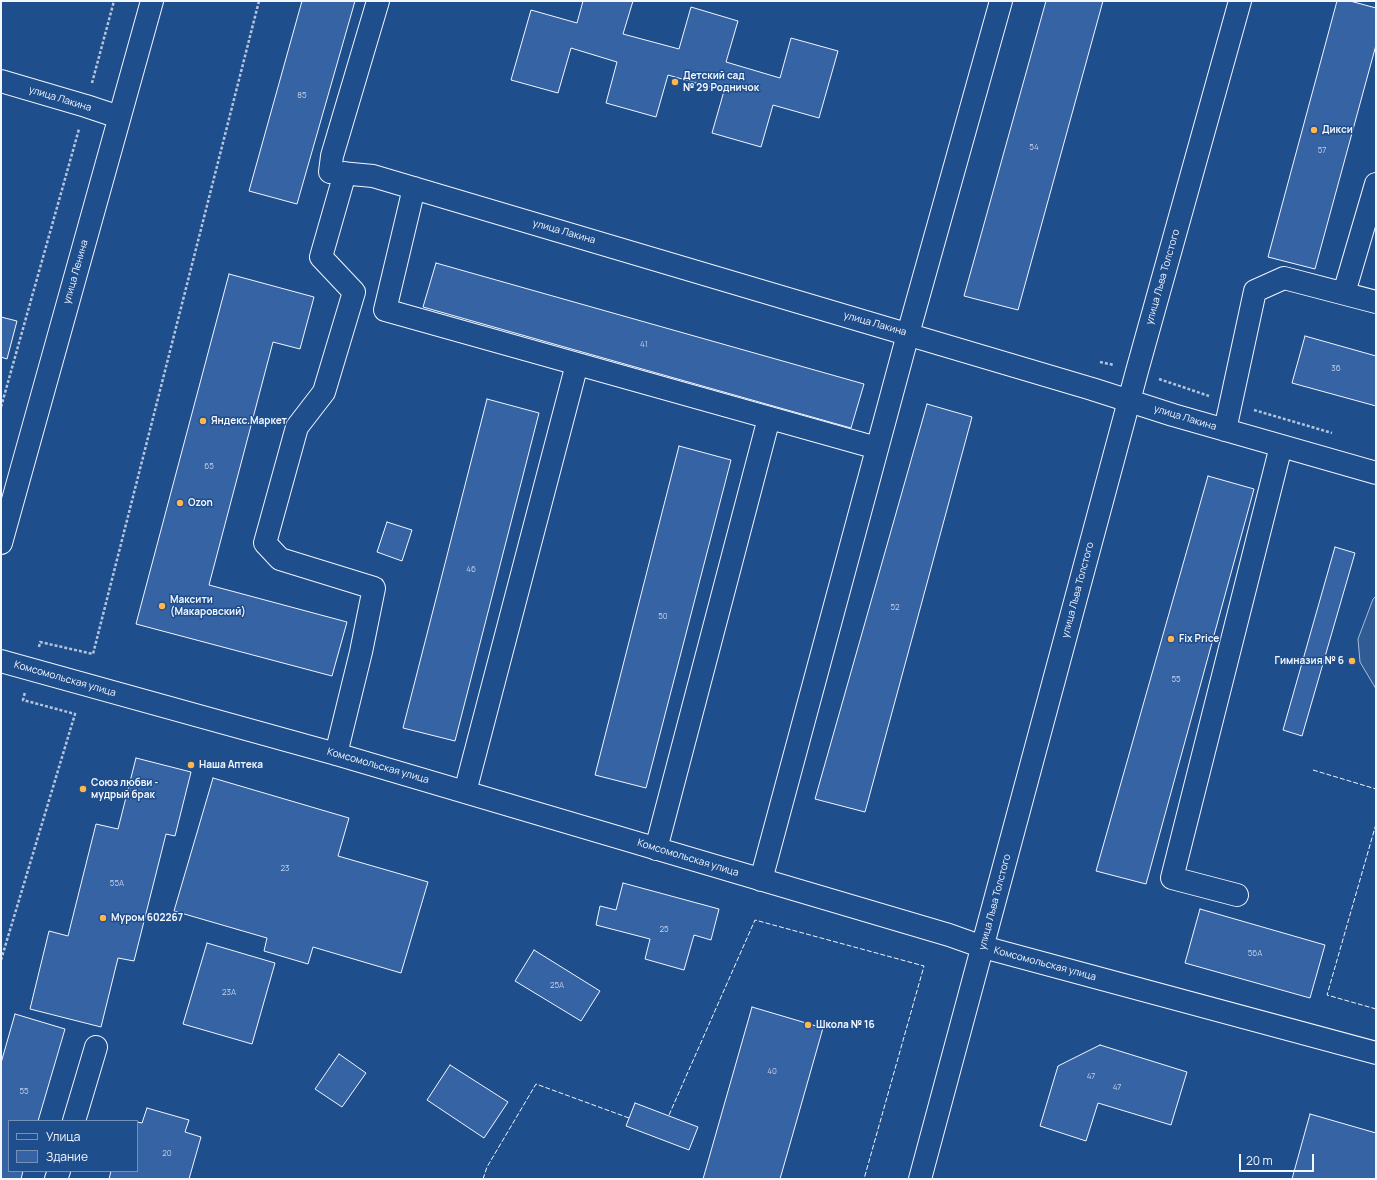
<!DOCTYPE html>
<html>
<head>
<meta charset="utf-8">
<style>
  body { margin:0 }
  #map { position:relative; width:1377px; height:1180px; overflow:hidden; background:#1f4e8c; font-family:Manrope,sans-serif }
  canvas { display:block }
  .frame { position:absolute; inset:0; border:2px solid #f2f6ff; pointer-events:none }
  .legend { position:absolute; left:8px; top:1120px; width:130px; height:52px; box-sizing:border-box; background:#1f4e8c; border:1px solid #7391ba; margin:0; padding:5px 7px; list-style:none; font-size:12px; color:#f2f6ff }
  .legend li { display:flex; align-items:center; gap:8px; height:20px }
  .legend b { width:20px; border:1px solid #7391ba }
  .scale { position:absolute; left:1239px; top:1154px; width:75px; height:18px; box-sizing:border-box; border:2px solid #f2f6ff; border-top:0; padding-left:5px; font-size:12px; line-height:14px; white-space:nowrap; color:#f2f6ff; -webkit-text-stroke:3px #1f4e8c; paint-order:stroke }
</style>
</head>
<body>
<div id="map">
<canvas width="1377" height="1180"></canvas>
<div class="frame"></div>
<ul class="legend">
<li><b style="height:5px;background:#1f4e8c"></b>Улица</li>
<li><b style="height:11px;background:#3563a3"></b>Здание</li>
</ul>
<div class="scale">20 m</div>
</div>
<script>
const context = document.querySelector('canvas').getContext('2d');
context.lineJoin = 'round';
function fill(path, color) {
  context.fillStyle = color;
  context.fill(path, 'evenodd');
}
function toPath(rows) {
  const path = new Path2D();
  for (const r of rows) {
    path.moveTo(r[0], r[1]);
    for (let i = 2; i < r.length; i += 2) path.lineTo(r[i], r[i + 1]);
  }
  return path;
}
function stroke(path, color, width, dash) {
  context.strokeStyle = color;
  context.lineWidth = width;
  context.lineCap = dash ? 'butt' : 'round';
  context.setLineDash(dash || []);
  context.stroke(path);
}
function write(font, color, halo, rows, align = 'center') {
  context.font = font + ' Manrope,sans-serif';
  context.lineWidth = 3;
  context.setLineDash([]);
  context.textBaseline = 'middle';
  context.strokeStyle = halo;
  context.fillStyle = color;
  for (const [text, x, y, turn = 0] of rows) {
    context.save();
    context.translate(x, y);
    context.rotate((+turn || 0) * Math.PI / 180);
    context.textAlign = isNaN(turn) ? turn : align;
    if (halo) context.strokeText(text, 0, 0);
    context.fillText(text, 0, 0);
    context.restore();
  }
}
const built = toPath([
  [1376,596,1376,689,1360,662,1358,639,1373,599,1376,596]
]);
fill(built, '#305b95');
stroke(built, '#a8bbd7', 1);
const building = toPath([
  [302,1,355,1,297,204,249,191,302,1],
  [583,1,633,1,623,34,679,49,691,7,738,21,726,62,780,78,791,38,838,51,819,118,773,105,761,147,712,133,724,91,668,75,656,117,606,103,617,62,571,48,558,93,511,80,531,10,577,23,583,1],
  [1046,1,1103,1,1018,310,964,296,1046,1],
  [1337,1,1350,1,1376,8,1376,45,1315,269,1268,257,1337,1],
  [436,263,864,384,851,428,423,307,436,263],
  [229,274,314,297,300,349,273,342,209,585,347,622,332,676,136,624,229,274],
  [1,317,17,321,7,359,1,357,1,317],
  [1305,336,1376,356,1376,406,1292,383,1305,336],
  [487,399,539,413,455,741,403,728,487,399],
  [927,404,972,417,865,812,815,799,927,404],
  [679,446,731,460,646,788,595,775,679,446],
  [1208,476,1254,489,1146,884,1096,871,1208,476],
  [387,522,412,530,402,561,377,552,387,522],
  [1335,547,1355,553,1302,736,1283,730,1335,547],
  [136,758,191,772,175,836,166,834,134,961,118,958,101,1027,30,1009,49,931,68,936,96,824,118,829,136,758],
  [213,778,349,818,338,856,428,882,401,973,313,947,308,964,264,951,267,938,174,911,213,778],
  [623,883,719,909,711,940,694,935,684,970,645,959,650,939,596,925,600,906,616,910,623,883],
  [1200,909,1325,945,1310,998,1185,963,1200,909],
  [207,943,275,963,252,1044,183,1024,207,943],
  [534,950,600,991,581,1021,515,981,534,950],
  [752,1007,823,1028,792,1137,780,1179,703,1179,752,1007],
  [15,1014,65,1029,38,1121,9,1121,9,1171,23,1171,21,1179,1,1179,1,1063,15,1014],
  [1100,1045,1187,1072,1171,1125,1098,1103,1086,1141,1040,1126,1058,1066,1100,1045],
  [339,1054,366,1073,342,1107,315,1089,339,1054],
  [450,1065,508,1102,484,1138,427,1100,450,1065],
  [635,1103,698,1127,689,1150,626,1126,635,1103],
  [147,1108,189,1120,185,1132,201,1137,189,1179,109,1179,111,1171,137,1171,137,1122,142,1123,147,1108],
  [1310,1114,1376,1133,1376,1179,1292,1179,1310,1114]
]);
fill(building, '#3563a3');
stroke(building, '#f2f6ff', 1);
const minor = toPath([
  [378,1,332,156,330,172,373,176,1092,389,1173,415,1376,473],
  [1,81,86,106,119,117],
  [414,188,385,310,877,448],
  [1344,293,1376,184],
  [1225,430,1255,291,1284,278,1376,302],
  [1,543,152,1],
  [1,661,336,754,949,935,983,947,1376,1053],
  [336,754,361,652,374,588,280,559,265,543,297,427,324,392,354,292,321,257,345,173],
  [465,792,577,364],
  [656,849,769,418],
  [761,880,908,334,1001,1],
  [1237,895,1172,878,1281,446],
  [74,1121,96,1047],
  [56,1179,59,1171],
  [920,1179,1137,371,1240,1]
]);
stroke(minor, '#f2f6ff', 24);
stroke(toPath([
  [92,83,114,1],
  [1100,362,1114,365],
  [1159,379,1209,396],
  [1,407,79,129],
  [1254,410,1332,433],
  [39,647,40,642,93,654,259,1],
  [1,960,75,714,23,700,25,692]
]), '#b3c4dc', 2.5, [3, 2]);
stroke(minor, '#1f4e8c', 22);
stroke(toPath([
  [1313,770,1376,789],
  [1376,824,1327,995,1376,1009],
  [669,1115,755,920,924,966,864,1179],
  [483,1179,487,1167,536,1084,629,1118]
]), '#f2f6ff', 1, [5, 2]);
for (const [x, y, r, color] of [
  [675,82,4,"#ffb74d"],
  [1314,130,4,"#ffb74d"],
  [203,421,4,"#ffb74d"],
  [180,503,4,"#ffb74d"],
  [162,606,4,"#ffb74d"],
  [1171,639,4,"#ffb74d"],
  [1352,661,4,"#ffb74d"],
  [191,765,4,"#ffb74d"],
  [83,789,4,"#ffb74d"],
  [103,918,4,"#ffb74d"],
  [808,1025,4,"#ffb74d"]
]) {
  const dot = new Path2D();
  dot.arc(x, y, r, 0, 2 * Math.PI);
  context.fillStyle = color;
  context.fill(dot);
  stroke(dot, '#1f4e8c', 1.5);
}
write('8px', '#c3d1e8', null, [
  ["85",302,96],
  ["54",1034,148],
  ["57",1322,151],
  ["41",644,345],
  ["36",1336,369],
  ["65",209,467],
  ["46",471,570],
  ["52",895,608],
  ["50",663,617],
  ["55",1176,680],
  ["23",285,869],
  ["55А",117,884],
  ["25",664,930],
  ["56А",1255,954],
  ["25А",557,986],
  ["23А",229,993],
  ["40",772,1072],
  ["47",1091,1077],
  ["47",1117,1088],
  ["55",24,1092],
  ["20",167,1154]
]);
write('bold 10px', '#f2f6ff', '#1f4e8c', [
  ["Детский сад",683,76],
  ["№ 29 Родничок",683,88],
  ["Дикси",1322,130],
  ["Яндекс.Маркет",211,421],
  ["Ozon",188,503],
  ["Максити",170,600],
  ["(Макаровский)",170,612],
  ["Fix Price",1179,639],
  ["Гимназия № 6",1344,661,"right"],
  ["Наша Аптека",199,765],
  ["Союз любви -",91,783],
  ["мудрый брак",91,795],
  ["Муром 602267",111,918],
  ["Школа № 16",816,1025]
], 'left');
write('10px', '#f2f6ff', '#1f4e8c', [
  ["улица Лакина",60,99,17],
  ["улица Лакина",564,232,16],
  ["улица Ленина",76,272,-74],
  ["улица Льва Толстого",1163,277,-74],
  ["улица Лакина",875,324,16],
  ["улица Лакина",1185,418,17],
  ["улица Льва Толстого",1078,590,-75],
  ["Комсомольская улица",65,679,16],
  ["Комсомольская улица",378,766,16],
  ["Комсомольская улица",688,858,17],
  ["улица Льва Толстого",995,902,-75],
  ["Комсомольская улица",1045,964,15]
]);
</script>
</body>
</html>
